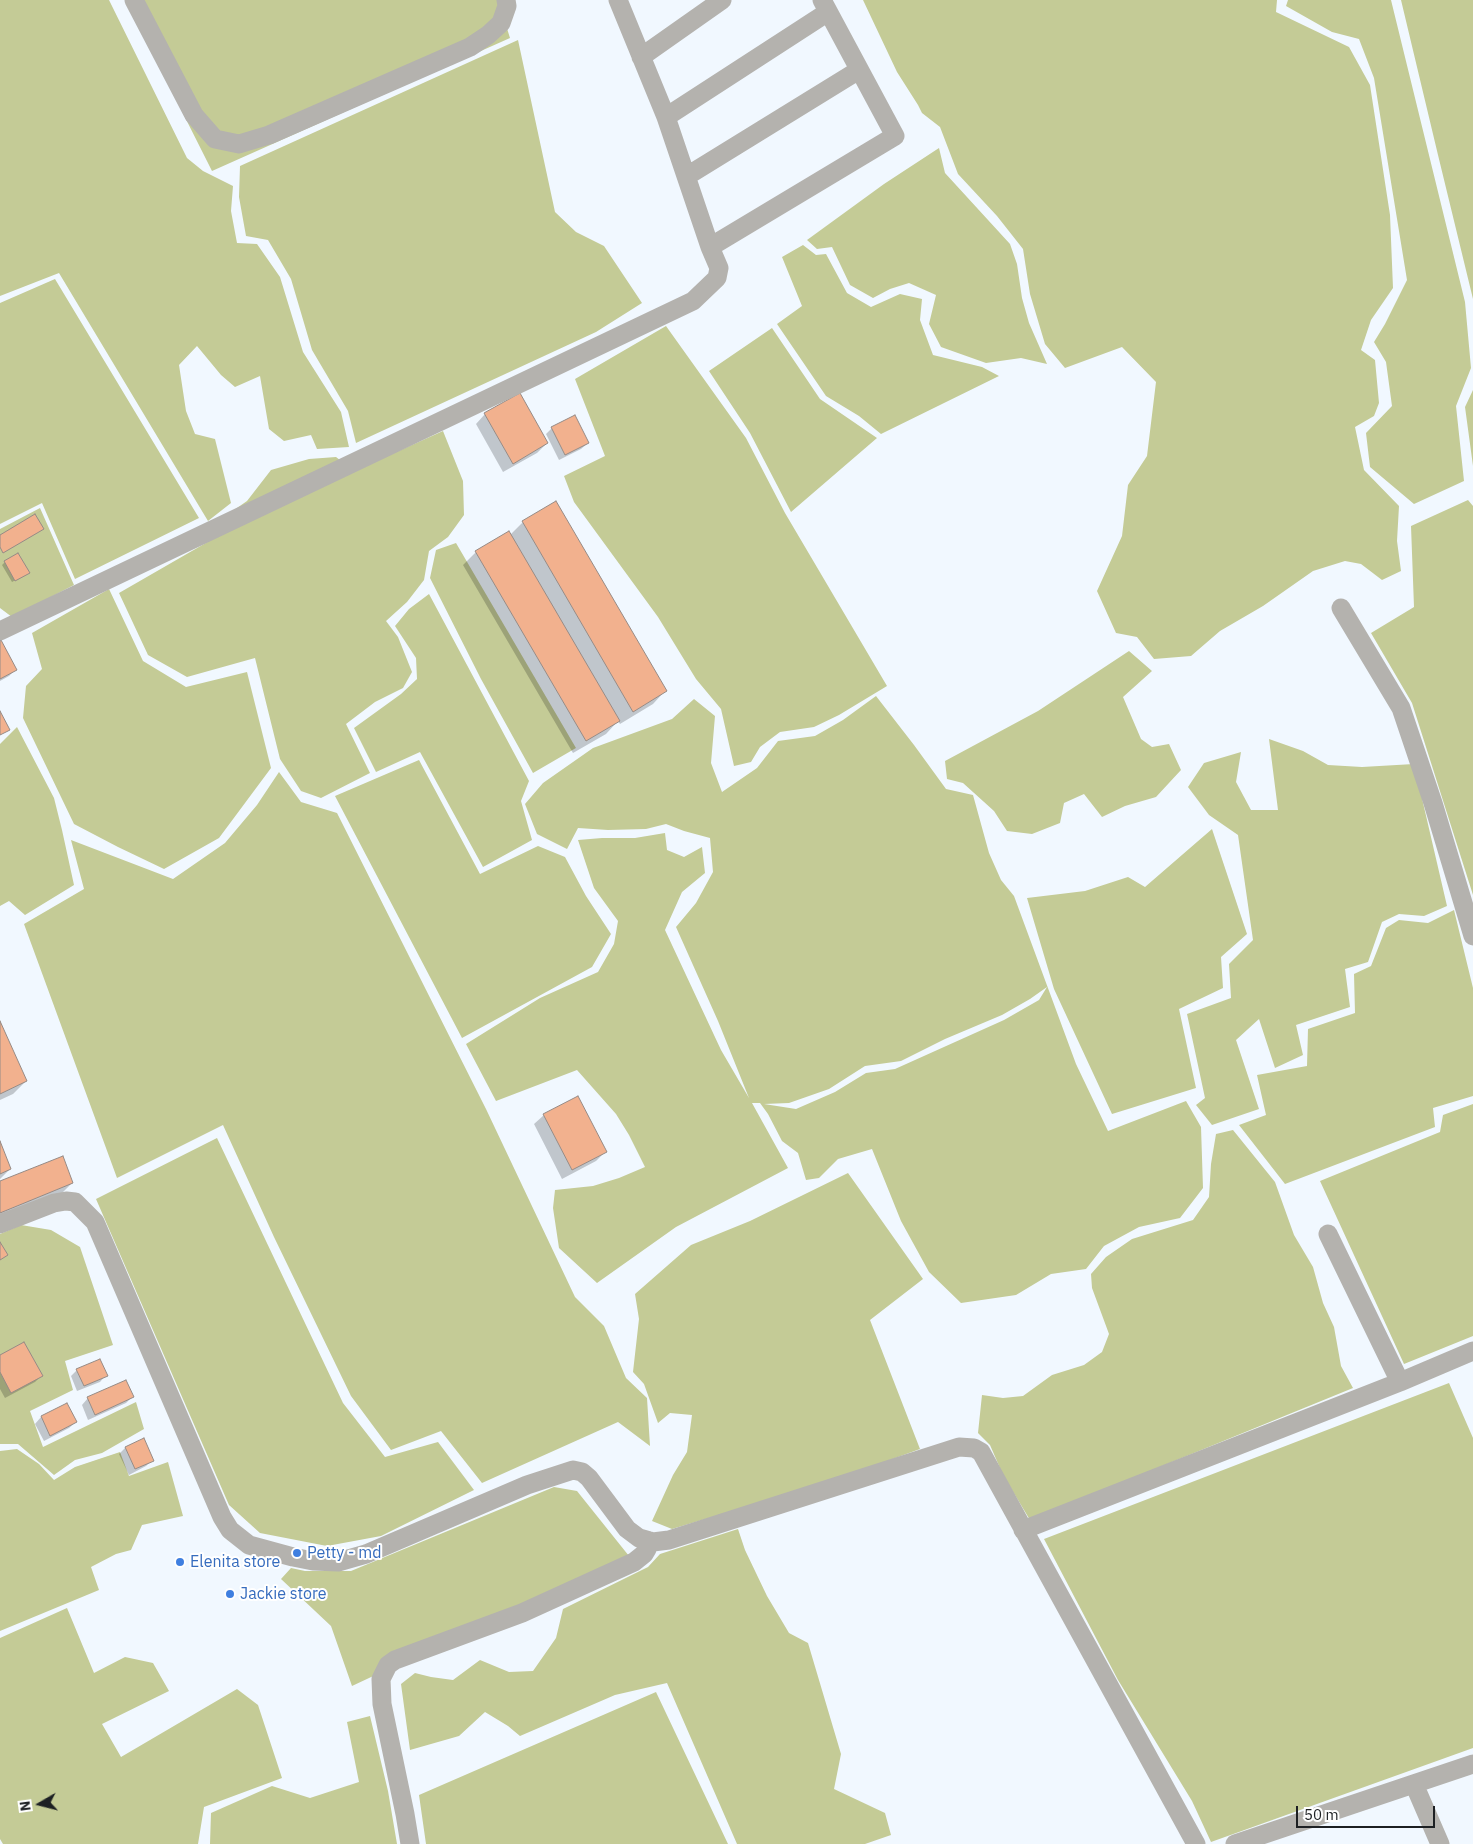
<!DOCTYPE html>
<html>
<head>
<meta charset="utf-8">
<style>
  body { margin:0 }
  #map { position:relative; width:1473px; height:1844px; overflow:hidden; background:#f1f8ff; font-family:"IBM Plex Sans",sans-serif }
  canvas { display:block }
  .north { position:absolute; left:15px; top:1779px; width:50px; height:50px; -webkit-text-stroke:4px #fff; paint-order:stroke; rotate:262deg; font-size:14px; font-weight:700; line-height:20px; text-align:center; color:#1d2023 }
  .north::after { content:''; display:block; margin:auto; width:18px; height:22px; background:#1d2023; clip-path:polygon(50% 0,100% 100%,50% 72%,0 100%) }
  .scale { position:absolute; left:1296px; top:1806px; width:139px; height:22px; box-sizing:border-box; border:2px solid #1d2023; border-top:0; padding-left:6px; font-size:15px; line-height:18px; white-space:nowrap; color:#1d2023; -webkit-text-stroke:4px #fff; paint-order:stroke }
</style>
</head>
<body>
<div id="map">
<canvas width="1473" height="1844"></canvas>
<div class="north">N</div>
<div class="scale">50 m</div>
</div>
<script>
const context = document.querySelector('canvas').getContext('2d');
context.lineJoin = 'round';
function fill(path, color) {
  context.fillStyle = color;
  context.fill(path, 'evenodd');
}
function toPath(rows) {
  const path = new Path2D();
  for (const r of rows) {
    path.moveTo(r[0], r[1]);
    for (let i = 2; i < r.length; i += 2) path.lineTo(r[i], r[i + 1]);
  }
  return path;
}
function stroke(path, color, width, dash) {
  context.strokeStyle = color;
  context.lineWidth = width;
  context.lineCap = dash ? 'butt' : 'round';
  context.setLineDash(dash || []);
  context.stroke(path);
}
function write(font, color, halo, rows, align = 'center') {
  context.font = font + ' "IBM Plex Sans",sans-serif';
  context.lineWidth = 4;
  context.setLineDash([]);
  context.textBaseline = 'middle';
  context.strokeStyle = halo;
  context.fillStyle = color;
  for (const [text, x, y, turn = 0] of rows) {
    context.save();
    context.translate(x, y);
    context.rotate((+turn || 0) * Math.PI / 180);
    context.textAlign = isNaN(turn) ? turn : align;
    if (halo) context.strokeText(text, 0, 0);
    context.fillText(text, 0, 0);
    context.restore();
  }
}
fill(toPath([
  [0,0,109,0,187,158,203,171,233,186,231,211,237,243,257,244,280,277,303,352,341,412,349,447,317,449,311,435,284,441,269,429,260,376,235,387,221,375,197,346,179,365,186,411,195,434,215,439,231,503,208,521,59,273,0,296],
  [126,0,498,0,510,38,212,171],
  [863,0,1277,0,1276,12,1349,47,1370,85,1390,215,1393,288,1371,320,1361,350,1375,360,1379,403,1374,416,1355,427,1364,470,1399,506,1397,541,1401,571,1382,580,1361,564,1345,561,1313,571,1263,606,1220,631,1191,656,1154,659,1137,637,1116,633,1097,591,1122,536,1128,485,1147,456,1156,382,1122,347,1065,368,1045,344,1030,294,1023,249,997,216,958,174,940,127,922,113,918,105,897,72],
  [1288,0,1391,0,1465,302,1471,368,1456,406,1464,481,1414,504,1370,467,1366,433,1392,406,1386,362,1374,342,1385,324,1407,280,1374,78,1359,39,1332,32,1286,6],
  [1401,0,1473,0,1473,299,1438,155],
  [518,40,555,212,576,232,604,246,642,303,596,332,356,443,348,411,312,350,291,279,268,240,246,236,239,197,240,166],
  [939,148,945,173,1010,244,1017,264,1022,298,1029,323,1047,364,1021,358,986,363,941,347,929,324,936,295,909,283,890,289,873,298,850,285,832,247,817,249,807,240,884,184],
  [803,245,816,255,826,254,847,293,871,307,900,294,922,299,920,320,933,355,982,367,999,376,881,434,859,416,826,396,777,324,802,306,782,257],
  [55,279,199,518,75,579,42,503,0,524,0,303],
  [666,326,746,438,785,513,887,686,839,715,814,727,780,732,760,747,751,762,734,766,721,709,696,679,658,617,574,502,564,476,605,456,575,379],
  [772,328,820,399,877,438,791,512,750,433,709,371],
  [1473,390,1473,466,1465,407],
  [443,431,463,481,464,515,448,537,429,551,424,580,407,602,386,621,398,637,412,672,403,688,375,702,346,724,370,773,321,798,301,791,280,759,255,658,187,677,148,655,119,593,211,540,224,517,247,501,271,470,309,459,336,457,354,471],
  [1468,500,1473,506,1473,895,1412,703,1371,633,1414,607,1411,526],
  [40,508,74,585,12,617,0,608,0,529],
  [456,543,576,748,533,773,481,679,430,578,436,550],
  [109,589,143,661,186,687,247,672,271,768,219,838,164,869,118,847,74,824,23,718,26,686,42,669,32,633],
  [429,594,529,781,521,801,532,840,483,867,420,752,376,772,354,728,401,694,417,679,416,658,395,626,409,609],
  [1129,651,1152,671,1123,697,1141,739,1152,747,1169,744,1181,770,1156,797,1125,806,1102,817,1084,794,1064,803,1060,823,1032,834,1007,831,994,811,963,783,947,779,945,761,1038,711],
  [876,696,914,745,946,789,973,795,989,853,1001,880,1014,896,1076,1064,1108,1131,1186,1101,1201,1127,1203,1188,1180,1218,1139,1227,1104,1246,1086,1269,1051,1274,1016,1295,961,1303,929,1272,901,1221,872,1149,838,1159,819,1178,806,1180,798,1153,782,1141,768,1114,760,1103,752,1103,788,1168,676,1227,597,1283,559,1248,553,1208,555,1190,593,1186,619,1178,645,1167,629,1135,616,1114,577,1070,496,1101,466,1044,540,998,598,972,614,944,618,921,594,888,578,840,602,838,635,838,665,833,667,850,684,857,702,847,705,873,682,892,665,930,721,1050,749,1098,718,1021,676,927,696,903,713,872,710,838,684,831,666,824,646,829,608,830,578,828,567,849,537,834,525,804,543,783,593,748,672,719,694,699,715,716,711,763,722,792,757,768,778,741,815,736,843,720],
  [1047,987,1039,1000,1004,1020,895,1069,866,1073,835,1092,796,1109,764,1104,789,1103,829,1089,865,1066,901,1061,945,1039,1002,1015,1030,999],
  [17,727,54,798,62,830,74,885,25,915,9,901,0,906,0,744],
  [1269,739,1303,751,1328,765,1362,767,1414,764,1447,906,1424,916,1399,914,1382,922,1368,962,1345,969,1350,1007,1296,1025,1303,1055,1275,1068,1259,1019,1236,1040,1259,1109,1212,1125,1196,1105,1205,1098,1187,1014,1231,998,1229,964,1253,940,1238,835,1209,815,1188,787,1204,763,1241,752,1236,782,1251,810,1278,810],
  [419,760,480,874,538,846,565,857,586,896,611,934,592,967,462,1038,335,796],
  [279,772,301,802,337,813,486,1109,575,1297,604,1326,626,1378,647,1398,650,1446,618,1422,482,1483,441,1431,391,1450,351,1396,274,1237,223,1125,117,1178,24,924,84,889,71,840,173,879,225,843,257,805],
  [1212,829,1247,934,1221,957,1223,988,1179,1009,1196,1088,1112,1114,1054,989,1027,898,1085,891,1128,877,1145,887],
  [1454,910,1473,988,1473,1096,1433,1108,1435,1127,1285,1184,1239,1125,1266,1115,1257,1075,1307,1066,1308,1029,1355,1013,1354,974,1371,966,1386,928,1399,920,1428,923],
  [1473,1104,1473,1336,1404,1364,1320,1181,1440,1132,1443,1115],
  [1233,1130,1275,1182,1294,1235,1313,1267,1323,1303,1334,1327,1341,1366,1353,1388,1030,1520,1003,1475,990,1445,978,1433,982,1395,1003,1398,1023,1396,1052,1375,1084,1365,1102,1352,1109,1334,1092,1288,1091,1274,1106,1257,1132,1239,1193,1220,1209,1197,1211,1164,1216,1134],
  [217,1138,343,1403,385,1457,438,1442,474,1490,381,1536,327,1546,260,1533,229,1505,96,1199],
  [848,1173,923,1279,870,1320,920,1449,832,1481,672,1529,652,1521,673,1475,687,1452,692,1415,670,1413,658,1423,644,1384,633,1372,639,1319,635,1294,691,1245,750,1221],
  [21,1225,51,1230,80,1247,113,1345,65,1361,73,1390,30,1411,43,1447,136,1402,144,1429,102,1453,75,1460,54,1475,18,1444,0,1444,0,1234],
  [1449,1383,1473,1438,1473,1748,1211,1842,1192,1801,1118,1680,1044,1539],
  [17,1449,39,1464,54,1480,75,1467,120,1452,129,1476,168,1462,183,1516,142,1525,131,1550,116,1554,91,1567,99,1590,0,1631,0,1451],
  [554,1487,577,1491,629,1556,352,1686,331,1626,281,1579,291,1568,305,1571,351,1571],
  [738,1529,745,1550,767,1596,789,1633,808,1643,841,1754,834,1789,885,1813,891,1835,865,1844,737,1844,667,1683,615,1695,520,1736,508,1726,485,1712,459,1736,410,1750,401,1684,415,1673,431,1677,453,1680,480,1660,509,1672,533,1671,556,1638,563,1609,648,1567,660,1554],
  [67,1608,94,1673,125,1657,153,1663,169,1691,102,1724,121,1757,237,1689,258,1705,282,1778,204,1807,198,1844,3,1844,0,1839,0,1638],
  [656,1692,728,1844,426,1844,419,1795],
  [370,1716,388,1791,397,1844,210,1844,211,1813,272,1786,310,1798,359,1782,347,1722]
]), '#c4cb96');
fill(toPath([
  [485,414,547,443,537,453,503,472,476,424],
  [552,428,588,443,581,449,559,460,546,434],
  [523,522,665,691,653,704,620,724,618,721,606,734,573,753,463,565,476,552,510,535],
  [5,562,25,575,12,582,2,565],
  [0,642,16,669,9,676,0,681],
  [0,1024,26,1081,13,1094,0,1100],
  [544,1115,605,1152,596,1161,562,1179,534,1124],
  [0,1143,10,1169,0,1179],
  [0,1183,72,1183,62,1193,0,1218],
  [0,1356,41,1376,35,1382,5,1398,0,1389],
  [77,1370,106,1375,100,1382,77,1391,71,1376],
  [132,1397,126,1403,88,1420,82,1405,88,1398],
  [67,1405,76,1422,69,1428,44,1441,35,1424,41,1417],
  [125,1448,152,1460,146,1466,129,1475,119,1454]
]), '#0003');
const building = toPath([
  [520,393,548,443,513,464,484,413,520,393],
  [575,415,589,443,565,455,551,427,575,415],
  [556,501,667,691,633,712,522,521,556,501],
  [35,514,44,529,3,553,0,547,0,535,35,514],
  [509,531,620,721,586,741,475,551,509,531],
  [18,553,30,573,15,581,4,561,18,553],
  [1,640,17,670,0,679,0,641,1,640],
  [0,711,10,730,0,735,0,711],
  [0,1021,27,1081,0,1094,0,1021],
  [578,1096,607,1152,572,1170,543,1114,578,1096],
  [0,1141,11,1169,0,1174,0,1141],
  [63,1156,73,1183,0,1213,0,1181,63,1156],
  [0,1242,8,1255,0,1260,0,1242],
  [24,1342,43,1376,11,1393,0,1372,0,1355,24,1342],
  [100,1359,108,1376,84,1386,76,1369,100,1359],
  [126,1380,134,1397,95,1415,87,1397,126,1380],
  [67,1403,77,1422,50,1436,41,1416,67,1403],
  [144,1438,154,1461,135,1469,125,1447,144,1438]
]);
fill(building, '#f2b18e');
stroke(building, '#968b86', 1);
stroke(toPath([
  [134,0,194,115,215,139,239,144,269,135,470,47,488,35,501,23,507,6,506,0],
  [641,57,722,0],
  [666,117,828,12],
  [687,176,859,70],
  [710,247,895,136,822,0],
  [1341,608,1401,708,1433,803,1473,936],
  [0,631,693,301,717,278,719,268,710,247,666,117,618,0],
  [0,1224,54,1203,66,1201,75,1202,95,1222,222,1517,230,1530,249,1545,293,1557,313,1561,338,1562,366,1554,527,1485,573,1470,582,1472,589,1478,627,1529,639,1538,653,1542,669,1540,959,1447,974,1448,981,1452,1196,1844],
  [1328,1234,1400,1382],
  [1023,1530,1400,1382,1473,1351],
  [1414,1784,1440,1844],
  [410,1844,405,1814,382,1704,381,1679,388,1665,395,1660,522,1613,634,1562,644,1554,647,1549,647,1540],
  [1235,1844,1473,1764]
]), '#b4b2ae', 19);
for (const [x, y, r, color] of [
  [297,1553,5,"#3f7fe0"],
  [180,1562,5,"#3f7fe0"],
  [230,1594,5,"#3f7fe0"]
]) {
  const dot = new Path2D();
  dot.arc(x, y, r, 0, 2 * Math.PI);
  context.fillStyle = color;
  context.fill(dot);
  stroke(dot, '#fff', 2);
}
write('16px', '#366cbe', '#fff', [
  ["Petty - md",307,1553],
  ["Elenita store",190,1562],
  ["Jackie store",240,1594]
], 'left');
</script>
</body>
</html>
